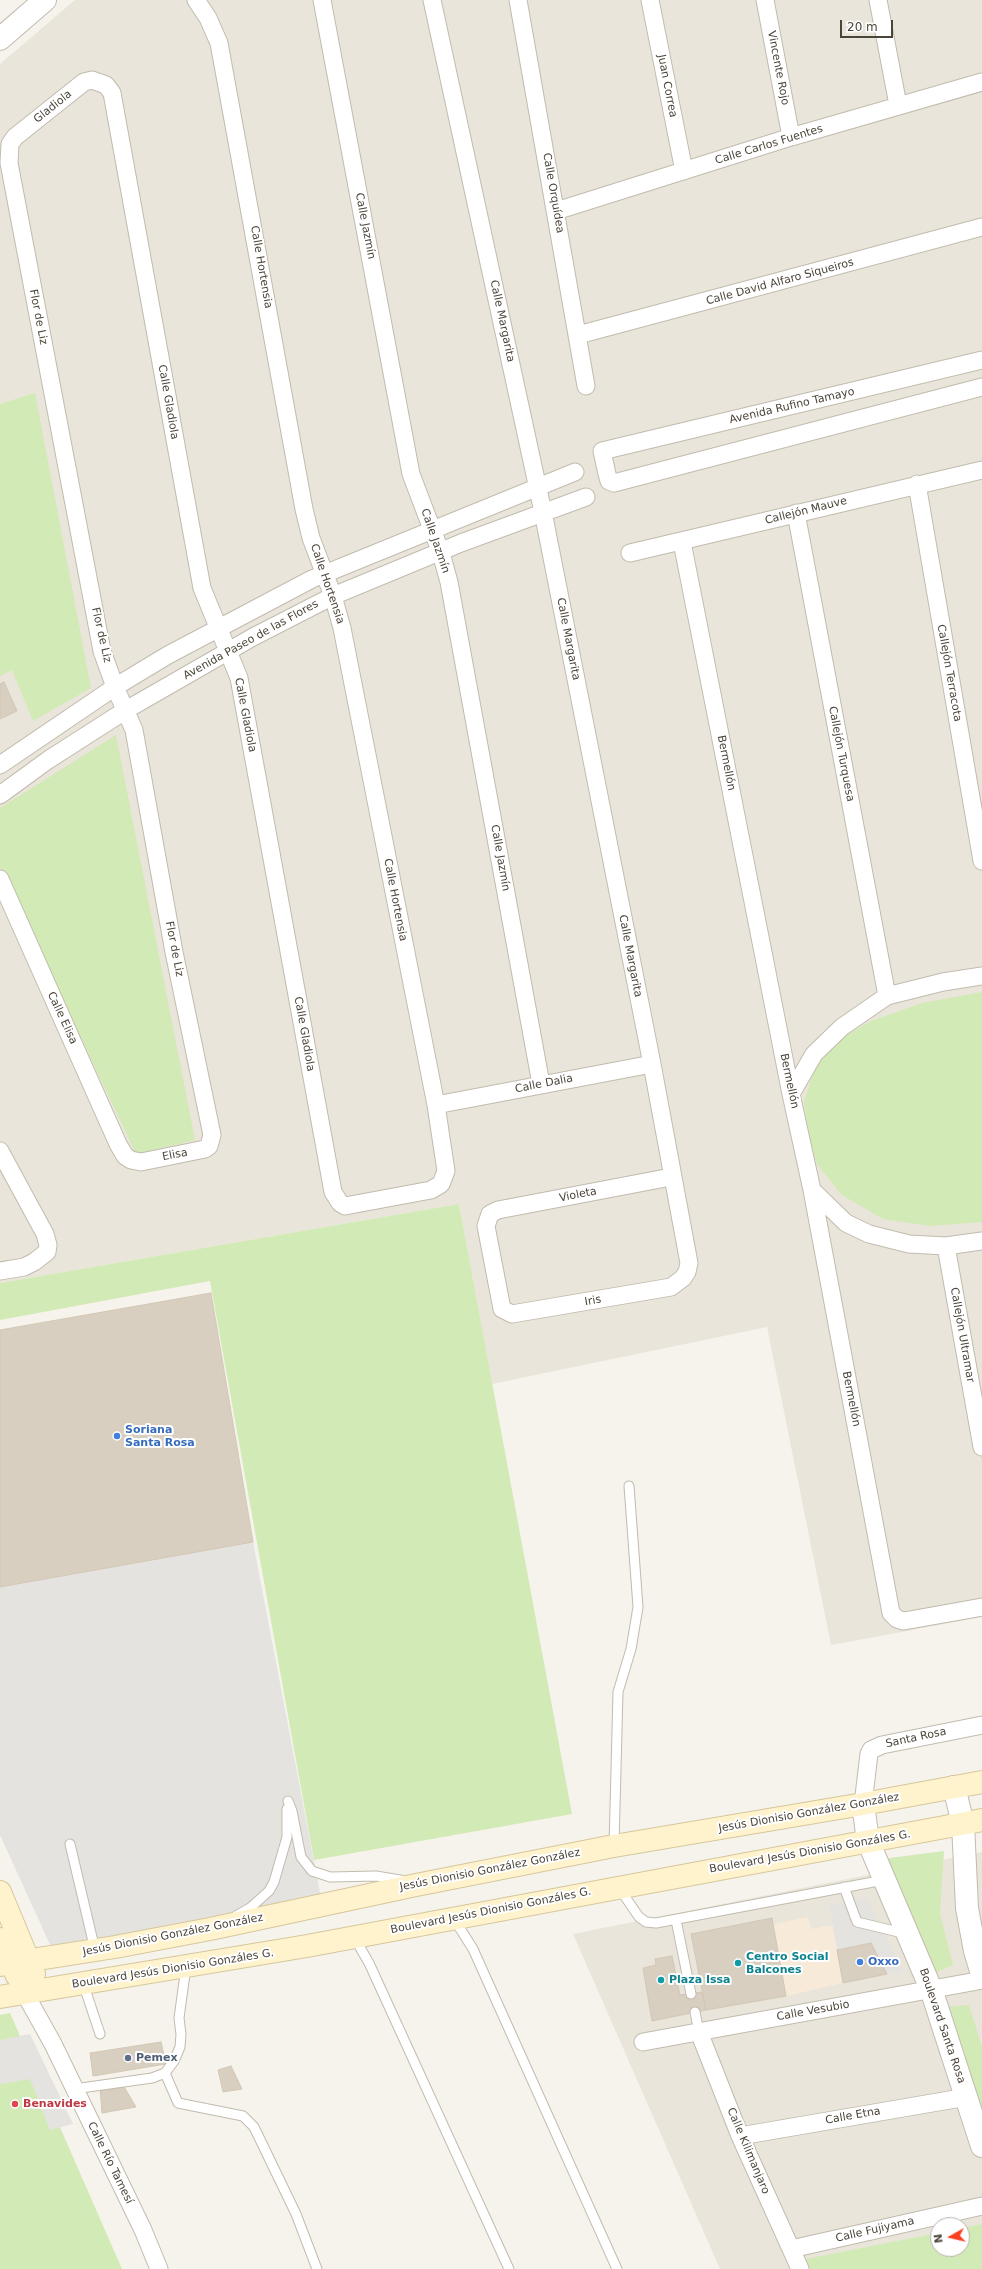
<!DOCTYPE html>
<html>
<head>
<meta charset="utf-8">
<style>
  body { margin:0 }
  #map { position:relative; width:982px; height:2269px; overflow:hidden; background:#f6f3ec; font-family:"DejaVu Sans",sans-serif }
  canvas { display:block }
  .north { position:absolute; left:930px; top:2217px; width:40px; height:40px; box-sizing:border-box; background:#fff; border:1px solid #b7b4b0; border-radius:50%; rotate:262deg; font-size:11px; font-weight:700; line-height:16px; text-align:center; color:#4b4439 }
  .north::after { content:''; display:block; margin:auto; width:14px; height:18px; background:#fc3f1d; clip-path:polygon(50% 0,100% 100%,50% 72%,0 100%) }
  .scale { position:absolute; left:840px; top:20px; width:53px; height:18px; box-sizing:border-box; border:2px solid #4b4439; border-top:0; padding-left:5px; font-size:12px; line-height:14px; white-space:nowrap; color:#4b4439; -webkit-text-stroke:3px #fff; paint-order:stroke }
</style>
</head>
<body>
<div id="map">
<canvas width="982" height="2269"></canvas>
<div class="north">N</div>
<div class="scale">20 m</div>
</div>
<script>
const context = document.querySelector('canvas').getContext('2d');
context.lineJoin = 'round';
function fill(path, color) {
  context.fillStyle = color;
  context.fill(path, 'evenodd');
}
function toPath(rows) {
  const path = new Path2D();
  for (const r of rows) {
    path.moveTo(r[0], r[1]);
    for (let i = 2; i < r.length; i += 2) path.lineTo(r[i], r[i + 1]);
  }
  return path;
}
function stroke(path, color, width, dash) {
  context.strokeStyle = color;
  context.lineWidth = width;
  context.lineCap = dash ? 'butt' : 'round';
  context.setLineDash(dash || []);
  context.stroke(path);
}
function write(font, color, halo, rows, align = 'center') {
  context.font = font + ' "DejaVu Sans",sans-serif';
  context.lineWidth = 4;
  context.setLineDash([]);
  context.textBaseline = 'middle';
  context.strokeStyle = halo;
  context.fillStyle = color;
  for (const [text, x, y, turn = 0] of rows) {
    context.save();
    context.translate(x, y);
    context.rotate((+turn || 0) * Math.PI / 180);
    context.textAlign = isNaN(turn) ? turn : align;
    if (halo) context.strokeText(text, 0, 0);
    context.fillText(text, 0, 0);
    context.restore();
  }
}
fill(toPath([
  [75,0,982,0,982,1617,831,1645,767,1327,492,1384,459,1204,0,1283,0,64],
  [982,1852,982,2269,720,2269,573,1934],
  [938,2225,962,2225,962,2249,938,2249]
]), '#eae5da');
fill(toPath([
  [808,1917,811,1929,833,1925,843,1983,786,1996,773,1924]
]), '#f7ead8');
fill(toPath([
  [35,393,91,688,33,721,12,670,0,676,0,404],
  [116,735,195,1140,136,1154,0,867,0,808],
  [982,992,982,1222,930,1226,883,1219,842,1195,817,1164,809,1136,804,1102,815,1067,840,1039,871,1021,922,1003],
  [459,1204,572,1814,314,1860,210,1281,0,1320,0,1283],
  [944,1851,940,1913,953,1965,935,1973,882,1859],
  [969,2005,982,2047,982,2125,946,2007],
  [10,2013,122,2269,0,2269,0,2015],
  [982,2224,982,2269,810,2269,806,2259,938,2233,938,2249,962,2249,962,2228]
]), '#d2eab5');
fill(toPath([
  [253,1542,321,1898,52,1949,0,1835,0,1587],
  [867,1898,903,1972,887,1974,871,1943,837,1950,829,1904],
  [30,2034,73,2124,50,2130,30,2079,0,2084,0,2040]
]), '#e5e3e0');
const building = toPath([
  [4,682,17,711,0,719,0,684,4,682],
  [211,1293,253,1542,0,1587,0,1330,211,1293],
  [772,1918,786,1996,706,2010,691,1934,772,1918],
  [871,1943,887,1974,843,1983,837,1950,871,1943],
  [672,1956,680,1995,702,1992,706,2010,652,2021,643,1968,656,1965,655,1959,672,1956],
  [161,2042,166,2064,93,2076,90,2053,161,2042],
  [231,2066,242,2089,223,2092,218,2070,231,2066],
  [123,2085,136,2107,102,2113,100,2088,123,2085]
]);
fill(building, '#d8cfc1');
stroke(building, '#d3c7b4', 1);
const service = toPath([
  [288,1801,292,1811,301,1857,312,1871,330,1877,376,1876,406,1881],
  [70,1844,95,1950],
  [614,1846,618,1692,631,1649,638,1607,629,1486],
  [844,1887,857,1922,907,1934],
  [619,1888,639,1917,646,1922,656,1923,884,1880],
  [236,1916,250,1908,269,1891,274,1882,287,1837,287,1809],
  [454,1919,473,1949,617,2269],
  [676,1920,691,1994],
  [354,1937,369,1963,509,2269],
  [83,1983,100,2034],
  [695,2012,699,2032],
  [165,2073,178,2103,243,2116,254,2127,296,2214,317,2269],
  [74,2089,152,2078,165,2073,174,2061,180,2047,181,2034,179,2018,186,1967]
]);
const minor = toPath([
  [322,0,411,474,441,553,449,582,541,1084],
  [432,0,543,512,652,1064,689,1263,687,1272,683,1278,671,1287,512,1314,502,1309,486,1226,490,1214,498,1210,671,1177],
  [518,0,586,386],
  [650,0,684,171],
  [765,0,791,137],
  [878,0,898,105],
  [556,211,791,137,982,82],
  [578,335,982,227],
  [982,360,602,451,607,474,609,481,614,483,982,387],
  [917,484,982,861],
  [796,513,887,996],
  [682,542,791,1094,812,1190,891,1613,897,1619,904,1621,982,1607],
  [630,553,982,470],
  [0,765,115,687,168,655,312,579,575,472],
  [0,795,48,760,126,710,253,637,333,596,461,543,586,497],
  [0,879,118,1144,125,1156,131,1160,141,1162,205,1149,209,1146,212,1135,174,952,134,730,115,687,102,651,9,163,10,144,15,137,84,82,92,80,106,85,112,93,202,588,239,678,333,1192,340,1203,345,1206,431,1190,441,1184,446,1171,436,1105,342,628,333,596,311,538,304,509,219,43,208,18,196,0],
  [791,1094,814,1054,842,1027,887,996,943,982,982,976],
  [436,1105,652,1064],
  [0,1151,45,1234,48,1245,47,1252,34,1262,24,1267,0,1271],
  [812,1190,846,1223,869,1234,909,1244,946,1246,982,1241],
  [946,1246,982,1447],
  [863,1804,869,1754,871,1750,882,1745,982,1725],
  [24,1992,53,2044,143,2230,159,2269],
  [699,2032,740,2136,800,2269],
  [643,2042,982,1980],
  [740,2136,967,2097],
  [791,2249,982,2206]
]);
const tertiary = toPath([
  [0,39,45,0],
  [954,1787,963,1824,967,1908,975,1951,982,1974],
  [863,1804,868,1841,931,1989,982,2146]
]);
const secondary = toPath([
  [0,1892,34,1974],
  [0,1939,17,1976],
  [0,1965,115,1947,210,1929,416,1885,614,1846,863,1804,982,1782],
  [0,1997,307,1946,982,1820]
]);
stroke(service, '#c2bbae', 11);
stroke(minor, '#c2bbae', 19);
stroke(tertiary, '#c2bbae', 24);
stroke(secondary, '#d6c79b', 24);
stroke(service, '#fff', 9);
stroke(minor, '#fff', 17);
stroke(tertiary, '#fff', 22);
stroke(secondary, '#fff3cd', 22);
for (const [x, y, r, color] of [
  [117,1436,4,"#3f7fe0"],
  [860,1962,4,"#3f7fe0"],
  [738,1963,4,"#0f9aa8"],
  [661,1980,4,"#0f9aa8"],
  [128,2058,4,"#5c6f8a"],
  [15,2104,4,"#e0444e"]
]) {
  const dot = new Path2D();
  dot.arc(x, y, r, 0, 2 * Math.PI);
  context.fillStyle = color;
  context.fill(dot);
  stroke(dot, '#fff', 1.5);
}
write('11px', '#4b4439', '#fff', [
  ["Vincente Rojo",778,68,79],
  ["Juan Correa",667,86,79],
  ["Gladiola",53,107,-39],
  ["Calle Carlos Fuentes",769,145,-17],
  ["Calle Orquídea",553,193,80],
  ["Calle Jazmín",365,226,79],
  ["Calle Hortensia",261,267,80],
  ["Calle David Alfaro Siqueiros",780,282,-15],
  ["Flor de Liz",38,317,79],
  ["Calle Margarita",502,321,78],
  ["Calle Gladiola",168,402,80],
  ["Avenida Rufino Tamayo",792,406,-13],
  ["Callejón Mauve",806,511,-14],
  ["Calle Jazmín",435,541,71],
  ["Calle Hortensia",327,584,71],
  ["Flor de Liz",101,635,77],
  ["Calle Margarita",568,639,79],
  ["Avenida Paseo de las Flores",251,640,-29],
  ["Callejón Terracota",949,673,80],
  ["Calle Gladiola",245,715,79],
  ["Callejón Turquesa",841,754,79],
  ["Bermellón",726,763,79],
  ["Calle Jazmín",500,858,80],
  ["Calle Hortensia",395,900,79],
  ["Flor de Liz",174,949,79],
  ["Calle Margarita",630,956,79],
  ["Calle Elisa",62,1018,65],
  ["Calle Gladiola",304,1034,80],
  ["Bermellón",789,1081,78],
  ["Calle Dalia",544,1084,-11],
  ["Elisa",175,1155,-11],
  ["Violeta",578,1195,-11],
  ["Iris",593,1301,-10],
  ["Callejón Ultramar",962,1335,80],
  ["Bermellón",851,1399,79],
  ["Santa Rosa",916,1738,-12],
  ["Jesús Dionisio González González",809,1813,-10],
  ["Boulevard Jesús Dionisio Gonzáles G.",810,1852,-10],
  ["Jesús Dionisio González González",490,1870,-11],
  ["Boulevard Jesús Dionisio Gonzáles G.",491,1911,-11],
  ["Jesús Dionisio González González",173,1935,-11],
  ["Boulevard Jesús Dionisio Gonzáles G.",173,1969,-9],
  ["Calle Vesubio",813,2011,-10],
  ["Boulevard Santa Rosa",942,2026,71],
  ["Calle Etna",853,2116,-10],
  ["Calle Kilimanjaro",748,2151,67],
  ["Calle Río Tamesí",110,2163,64],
  ["Calle Fujiyama",875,2230,-13]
]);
write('bold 11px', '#366cbe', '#fff', [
  ["Soriana",125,1430],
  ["Santa Rosa",125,1443],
  ["Oxxo",868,1962]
], 'left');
write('bold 11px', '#0d838f', '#fff', [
  ["Centro Social",746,1957],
  ["Balcones",746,1970],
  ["Plaza Issa",669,1980]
], 'left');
write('bold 11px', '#4e5e75', '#fff', [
  ["Pemex",136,2058]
], 'left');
write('bold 11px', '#be3a42', '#fff', [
  ["Benavides",23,2104]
], 'left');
</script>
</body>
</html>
